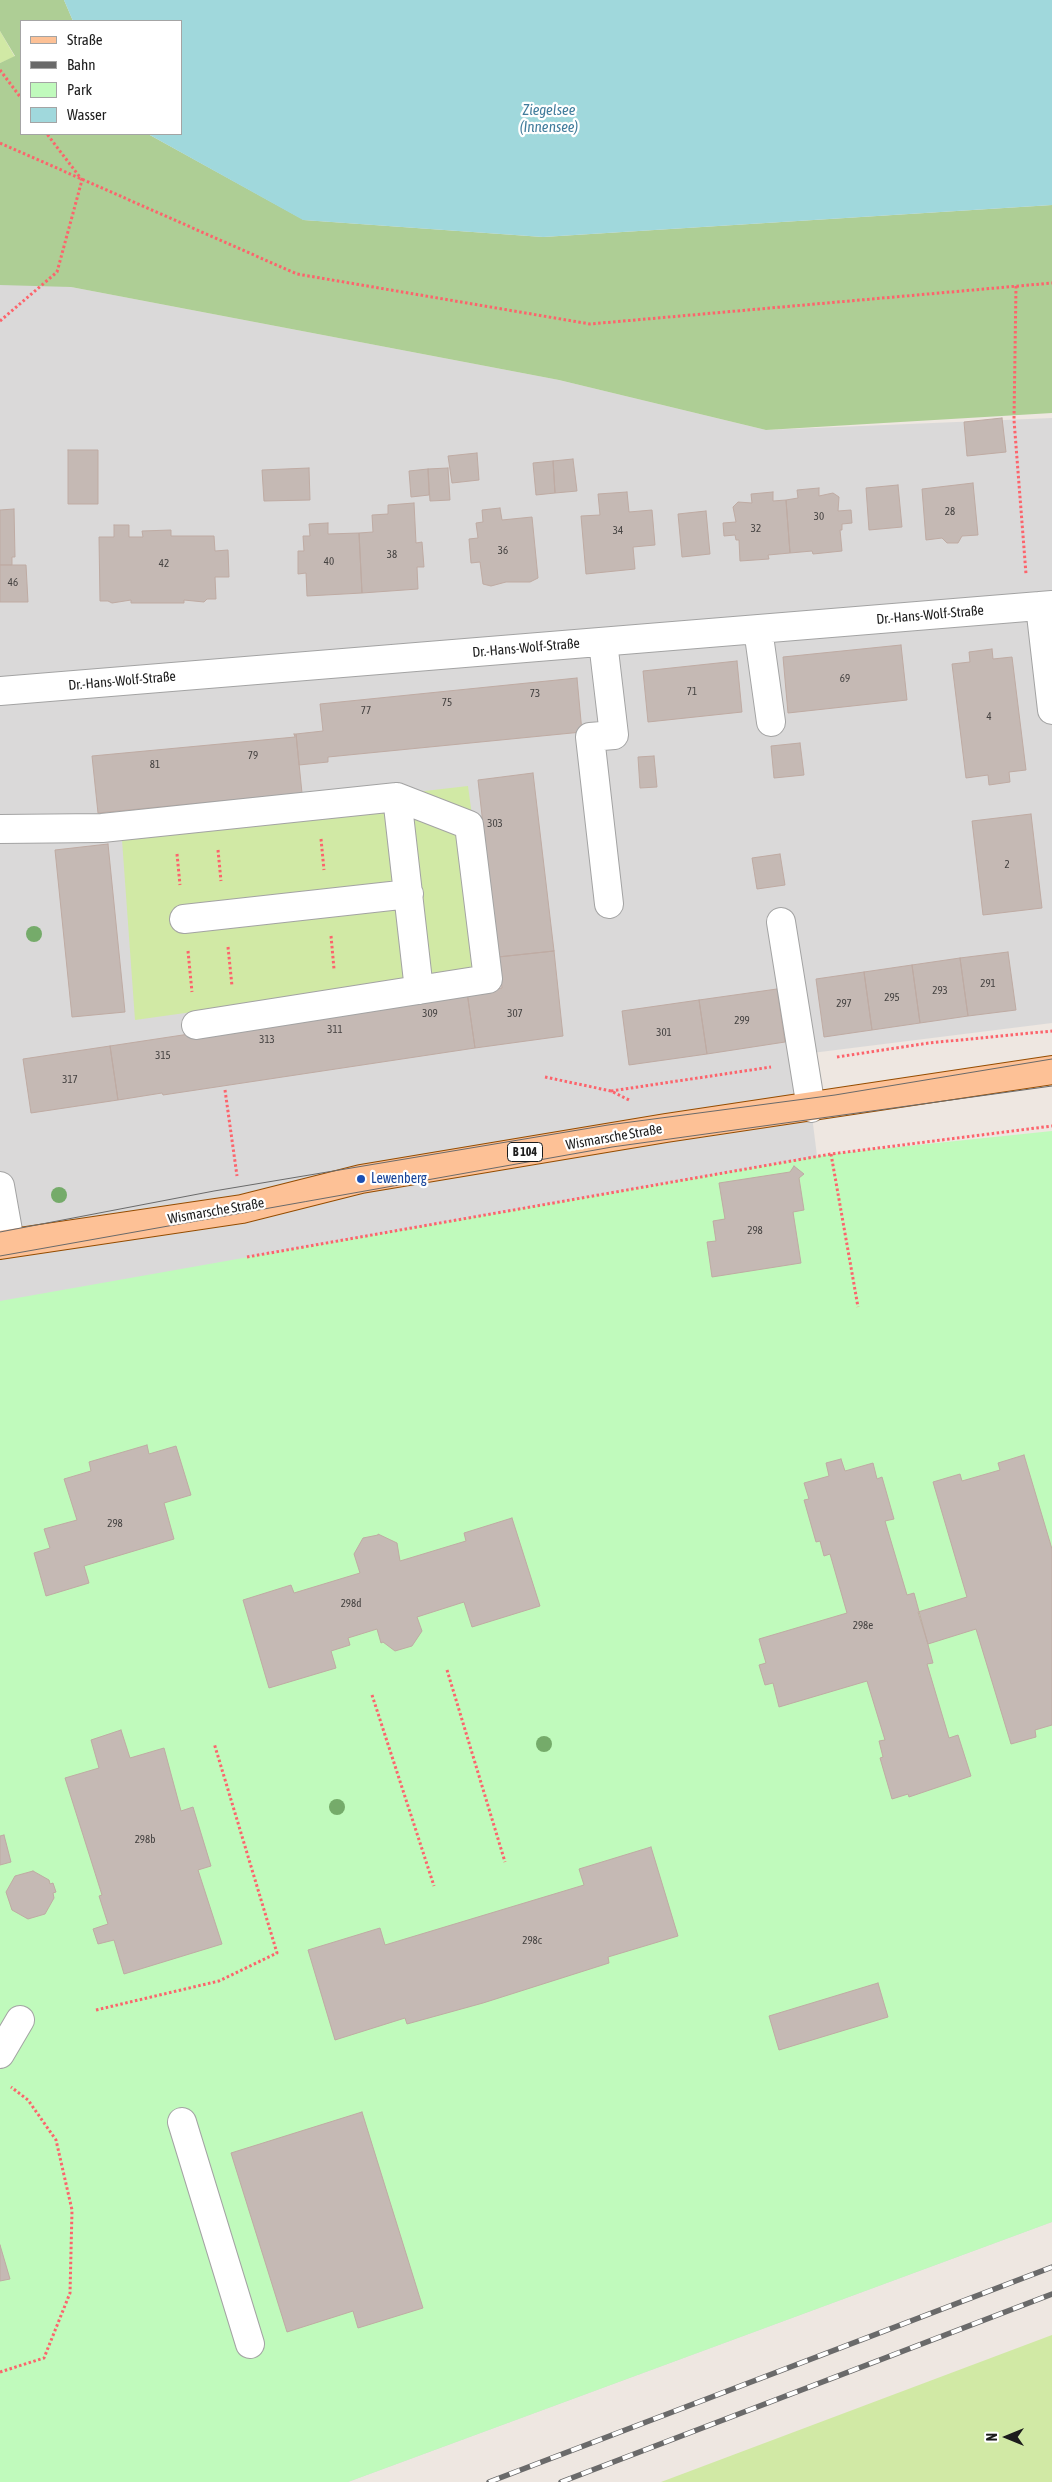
<!DOCTYPE html>
<html>
<head>
<meta charset="utf-8">
<style>
  body { margin:0 }
  #map { position:relative; width:1052px; height:2482px; overflow:hidden; background:#eee7e1; font-family:"Asap Condensed",sans-serif }
  canvas { display:block }
  .legend { position:absolute; left:20px; top:20px; width:162px; height:115px; box-sizing:border-box; background:#fff; border:1px solid #a4a4a4; margin:0; padding:6px 9px; list-style:none; font-size:15px; color:#1c1c1c }
  .legend li { display:flex; align-items:center; gap:10px; height:25px }
  .legend b { width:25px; border:1px solid #a4a4a4 }
  .north { position:absolute; left:982px; top:2412px; width:50px; height:50px; -webkit-text-stroke:4px #fff; paint-order:stroke; rotate:270deg; font-size:14px; font-weight:700; line-height:20px; text-align:center; color:#1c1c1c }
  .north::after { content:''; display:block; margin:auto; width:18px; height:22px; background:#1c1c1c; clip-path:polygon(50% 0,100% 100%,50% 72%,0 100%) }
</style>
</head>
<body>
<div id="map">
<canvas width="1052" height="2482"></canvas>
<ul class="legend">
<li><b style="height:6px;background:#fdc196"></b>Straße</li>
<li><b style="height:6px;background:#6a6a6a"></b>Bahn</li>
<li><b style="height:14px;background:#c0fabc"></b>Park</li>
<li><b style="height:14px;background:#a0d8dc"></b>Wasser</li>
</ul>
<div class="north">N</div>
</div>
<script>
const context = document.querySelector('canvas').getContext('2d');
context.lineJoin = 'round';
function fill(path, color) {
  context.fillStyle = color;
  context.fill(path, 'evenodd');
}
function toPath(rows) {
  const path = new Path2D();
  for (const r of rows) {
    path.moveTo(r[0], r[1]);
    for (let i = 2; i < r.length; i += 2) path.lineTo(r[i], r[i + 1]);
  }
  return path;
}
function stroke(path, color, width, dash) {
  context.strokeStyle = color;
  context.lineWidth = width;
  context.lineCap = dash ? 'butt' : 'round';
  context.setLineDash(dash || []);
  context.stroke(path);
}
function write(font, color, halo, rows, align = 'center') {
  context.font = font + ' "Asap Condensed",sans-serif';
  context.lineWidth = 4.5;
  context.setLineDash([]);
  context.textBaseline = 'middle';
  context.strokeStyle = halo;
  context.fillStyle = color;
  for (const [text, x, y, turn = 0] of rows) {
    context.save();
    context.translate(x, y);
    context.rotate((+turn || 0) * Math.PI / 180);
    context.textAlign = isNaN(turn) ? turn : align;
    if (halo) context.strokeText(text, 0, 0);
    context.fillText(text, 0, 0);
    context.restore();
  }
}
fill(toPath([
  [0,277,71,287,559,380,766,430,1052,418,1052,1023,796,1055,811,1108,818,1164,1052,2222,348,2482,0,2482]
]), '#dad9d9');
fill(toPath([
  [0,31,15,57,0,63],
  [468,786,493,970,135,1020,121,826],
  [1052,2335,1052,2482,661,2482]
]), '#d1e9a5');
fill(toPath([
  [0,0,64,0,73,21,21,21,21,134,148,134,304,220,543,237,1052,205,1052,413,766,430,559,380,71,287,0,285,0,63,15,56,0,31]
]), '#aece95');
fill(toPath([
  [1052,1131,1052,2222,348,2482,0,2482,0,1301,831,1154]
]), '#c0fabc');
fill(toPath([
  [64,0,1052,0,1052,205,543,237,303,220,148,134,181,134,181,21,73,21]
]), '#a0d8dc');
const building = toPath([
  [1002,418,1006,452,967,456,964,422,1002,418],
  [68,450,98,450,98,504,68,504,68,450],
  [477,453,479,480,452,483,448,456,477,453],
  [573,459,577,491,555,493,553,461,573,459],
  [553,461,555,493,536,495,533,463,553,461],
  [309,468,310,500,264,501,262,470,309,468],
  [448,468,450,500,430,501,428,469,448,468],
  [428,469,429,495,411,497,409,471,428,469],
  [973,483,978,535,962,536,958,543,947,543,942,538,926,540,922,489,973,483],
  [898,485,902,527,869,530,866,488,898,485],
  [819,488,819,496,833,493,839,497,838,511,851,510,852,523,842,524,842,530,840,530,842,551,813,554,812,551,790,553,786,500,798,498,797,490,819,488],
  [627,492,629,512,652,510,655,545,633,547,635,569,586,574,581,516,600,515,598,494,627,492],
  [773,492,773,501,786,500,790,553,768,555,769,559,740,561,739,540,736,540,735,535,724,536,723,523,736,522,733,507,738,502,752,503,751,494,773,492],
  [414,503,416,543,422,542,424,567,417,567,418,589,362,593,359,533,373,532,372,515,388,514,388,505,414,503],
  [500,508,502,520,532,517,538,578,530,582,506,582,491,586,483,584,480,562,471,563,469,539,478,538,476,523,483,522,482,510,500,508],
  [14,509,15,557,12,557,12,565,0,565,0,510,14,509],
  [706,511,710,554,682,557,678,514,706,511],
  [328,523,328,534,359,533,362,593,307,596,306,573,298,574,298,551,304,551,303,536,310,536,309,524,328,523],
  [114,525,129,525,129,537,143,537,142,531,171,530,171,536,214,536,215,551,228,550,229,577,215,577,216,599,207,599,204,602,184,600,184,603,131,603,131,600,112,603,108,601,100,601,99,537,114,537,114,525],
  [0,565,26,565,28,602,0,602,0,565],
  [901,645,907,700,788,713,783,657,901,645],
  [992,649,993,659,1012,657,1026,770,1009,772,1010,782,989,785,988,775,966,778,952,664,970,662,969,652,992,649],
  [737,661,742,712,648,722,643,671,737,661],
  [577,678,582,732,328,757,328,762,299,765,296,734,323,731,320,704,577,678],
  [294,734,296,734,302,793,98,813,92,756,295,737,294,734],
  [800,743,804,775,774,778,771,746,800,743],
  [654,756,657,787,640,788,638,757,654,756],
  [533,773,554,951,498,957,478,780,533,773],
  [1031,814,1042,908,983,915,972,821,1031,814],
  [108,844,125,1012,72,1017,55,850,108,844],
  [780,854,785,885,757,889,752,858,780,854],
  [554,951,563,1036,475,1048,467,992,502,988,498,957,554,951],
  [1008,952,1016,1010,968,1016,960,958,1008,952],
  [960,958,968,1016,920,1023,912,965,960,958],
  [912,965,920,1023,872,1030,864,972,912,965],
  [864,972,872,1030,824,1037,816,979,864,972],
  [777,989,785,1042,707,1054,699,1000,777,989],
  [467,992,475,1048,163,1095,162,1093,118,1100,110,1046,467,992],
  [699,1000,707,1054,629,1065,622,1011,699,1000],
  [110,1046,118,1100,31,1113,23,1059,110,1046],
  [794,1166,804,1174,799,1178,804,1210,793,1212,801,1263,712,1277,707,1242,716,1241,713,1221,725,1219,719,1183,790,1172,794,1166],
  [147,1445,149,1454,176,1446,191,1495,164,1503,174,1539,84,1566,89,1583,46,1596,34,1553,50,1548,44,1529,77,1520,64,1479,91,1471,89,1462,147,1445],
  [1024,1455,1052,1549,1052,1725,1035,1730,1036,1737,1011,1744,976,1629,928,1644,918,1612,967,1597,933,1482,960,1474,962,1481,1000,1470,998,1463,1024,1455],
  [841,1459,845,1471,873,1463,877,1479,882,1477,894,1519,885,1521,907,1595,914,1593,933,1663,927,1664,949,1738,958,1735,971,1776,909,1797,908,1794,892,1799,880,1758,883,1757,879,1741,885,1740,867,1681,779,1707,773,1683,765,1685,759,1665,766,1663,759,1639,847,1613,830,1554,824,1556,820,1541,816,1542,804,1500,809,1499,804,1483,829,1476,826,1463,841,1459],
  [512,1518,540,1606,472,1627,464,1602,417,1617,422,1631,412,1646,395,1651,383,1642,381,1643,377,1629,348,1638,350,1645,331,1651,336,1668,269,1688,243,1600,291,1585,294,1593,360,1573,354,1554,363,1538,378,1535,378,1534,397,1543,400,1561,466,1541,464,1533,512,1518],
  [121,1730,130,1758,164,1748,181,1811,193,1807,211,1866,198,1870,222,1944,124,1974,114,1940,98,1944,93,1929,108,1924,99,1896,102,1895,65,1778,99,1768,91,1740,121,1730],
  [4,1835,11,1862,0,1865,0,1836,4,1835],
  [651,1847,678,1936,608,1957,609,1963,483,2003,407,2024,405,2018,335,2040,308,1950,380,1928,385,1945,584,1885,579,1869,651,1847],
  [33,1871,49,1880,50,1884,53,1883,56,1892,53,1893,54,1898,45,1914,28,1919,12,1910,6,1892,15,1876,33,1871],
  [878,1983,888,2017,779,2050,769,2016,878,1983],
  [362,2112,423,2308,358,2328,353,2311,287,2332,231,2153,362,2112],
  [0,2245,10,2279,0,2281,0,2245]
]);
fill(building, '#c5b9b4');
stroke(building, '#bfaba3', 1);
const minor = toPath([
  [1040,606,1052,710],
  [758,629,771,722],
  [603,642,614,735,590,737,609,904],
  [0,691,1052,605],
  [397,797,419,990],
  [0,829,102,828,397,797,469,825,488,979,196,1025],
  [184,919,409,894],
  [781,922,811,1108],
  [0,1186,10,1242],
  [0,2054,20,2020],
  [182,2122,250,2344]
]);
const major = toPath([
  [0,1245,242,1209,361,1179,666,1128,1052,1070]
]);
stroke(minor, '#a3a3a3', 30);
stroke(major, '#944c00', 30);
stroke(toPath([
  [0,70,21,98],
  [0,143,297,274,590,324,1052,283],
  [1016,286,1014,420,1026,574],
  [0,321,57,272,82,180,47,134],
  [321,839,324,870],
  [218,850,221,881],
  [177,854,180,885],
  [331,936,334,969],
  [228,947,232,986],
  [188,951,192,992],
  [837,1057,929,1043,1052,1031],
  [545,1077,611,1091,629,1100],
  [225,1090,237,1176],
  [611,1091,771,1067],
  [831,1154,858,1307],
  [247,1257,831,1154,1052,1126],
  [447,1670,505,1862],
  [372,1695,434,1886],
  [96,2010,219,1981,277,1953,214,1743],
  [0,2372,44,2358,70,2293,72,2210,56,2140,28,2100,11,2087]
]), '#fc646c', 3, [2.5, 2.5]);
stroke(minor, '#fff', 28);
stroke(major, '#fdc196', 28);
stroke(toPath([
  [0,1232,214,1191,608,1125,835,1095,1052,1059],
  [0,1256,612,1147,1052,1086]
]), '#6a6a6a', 1);
const rail = toPath([
  [489,2482,1052,2267],
  [561,2482,1052,2294]
]);
stroke(rail, '#6a6a6a', 5.5);
stroke(rail, '#fff', 4, [11]);
context.fillStyle = '#75ab6a';
for (const [x, y] of [
  [34,934],
  [59,1195],
  [544,1744],
  [337,1807]
]) {
  context.beginPath();
  context.arc(x, y, 8, 0, 2 * Math.PI);
  context.fill();
}
for (const [x, y, r, color] of [
  [361,1179,5,"#1a4fb4"]
]) {
  const dot = new Path2D();
  dot.arc(x, y, r, 0, 2 * Math.PI);
  context.fillStyle = color;
  context.fill(dot);
  stroke(dot, '#fff', 2);
}
write('11px', '#464342', null, [
  ["28",950,512],
  ["30",819,517],
  ["32",756,529],
  ["34",618,531],
  ["36",503,551],
  ["38",392,555],
  ["40",329,562],
  ["42",164,564],
  ["46",13,583],
  ["69",845,679],
  ["71",692,692],
  ["73",535,694],
  ["75",447,703],
  ["77",366,711],
  ["4",989,717],
  ["79",253,756],
  ["81",155,765],
  ["303",495,824],
  ["2",1007,865],
  ["291",988,984],
  ["293",940,991],
  ["295",892,998],
  ["297",844,1004],
  ["309",430,1014],
  ["307",515,1014],
  ["299",742,1021],
  ["311",335,1030],
  ["301",664,1033],
  ["313",267,1040],
  ["315",163,1056],
  ["317",70,1080],
  ["298",755,1231],
  ["298",115,1524],
  ["298d",351,1604],
  ["298e",863,1626],
  ["298b",145,1840],
  ["298c",532,1941]
]);
for (const [x, y, w] of [
  [525,1152,35]
]) {
  const box = new Path2D();
  box.roundRect(x - w / 2, y - 9.5, w, 19, 4);
  context.fillStyle = '#fff';
  context.fill(box);
  stroke(box, '#1c1c1c', 1);
}
write('bold 12px', '#1c1c1c', null, [
  ["B 104",525,1152]
]);
write('14px', '#1c1c1c', '#fff', [
  ["Dr.-Hans-Wolf-Straße",930,615,-5],
  ["Dr.-Hans-Wolf-Straße",526,648,-5],
  ["Dr.-Hans-Wolf-Straße",122,681,-5],
  ["Wismarsche Straße",614,1137,-10],
  ["Wismarsche Straße",216,1211,-10]
]);
write('14px', '#164399', '#fff', [
  ["Lewenberg",371,1179]
], 'left');
write('italic 15px', '#427d9c', '#fff', [
  ["Ziegelsee",549,110],
  ["(Innensee)",549,127]
]);
</script>
</body>
</html>
